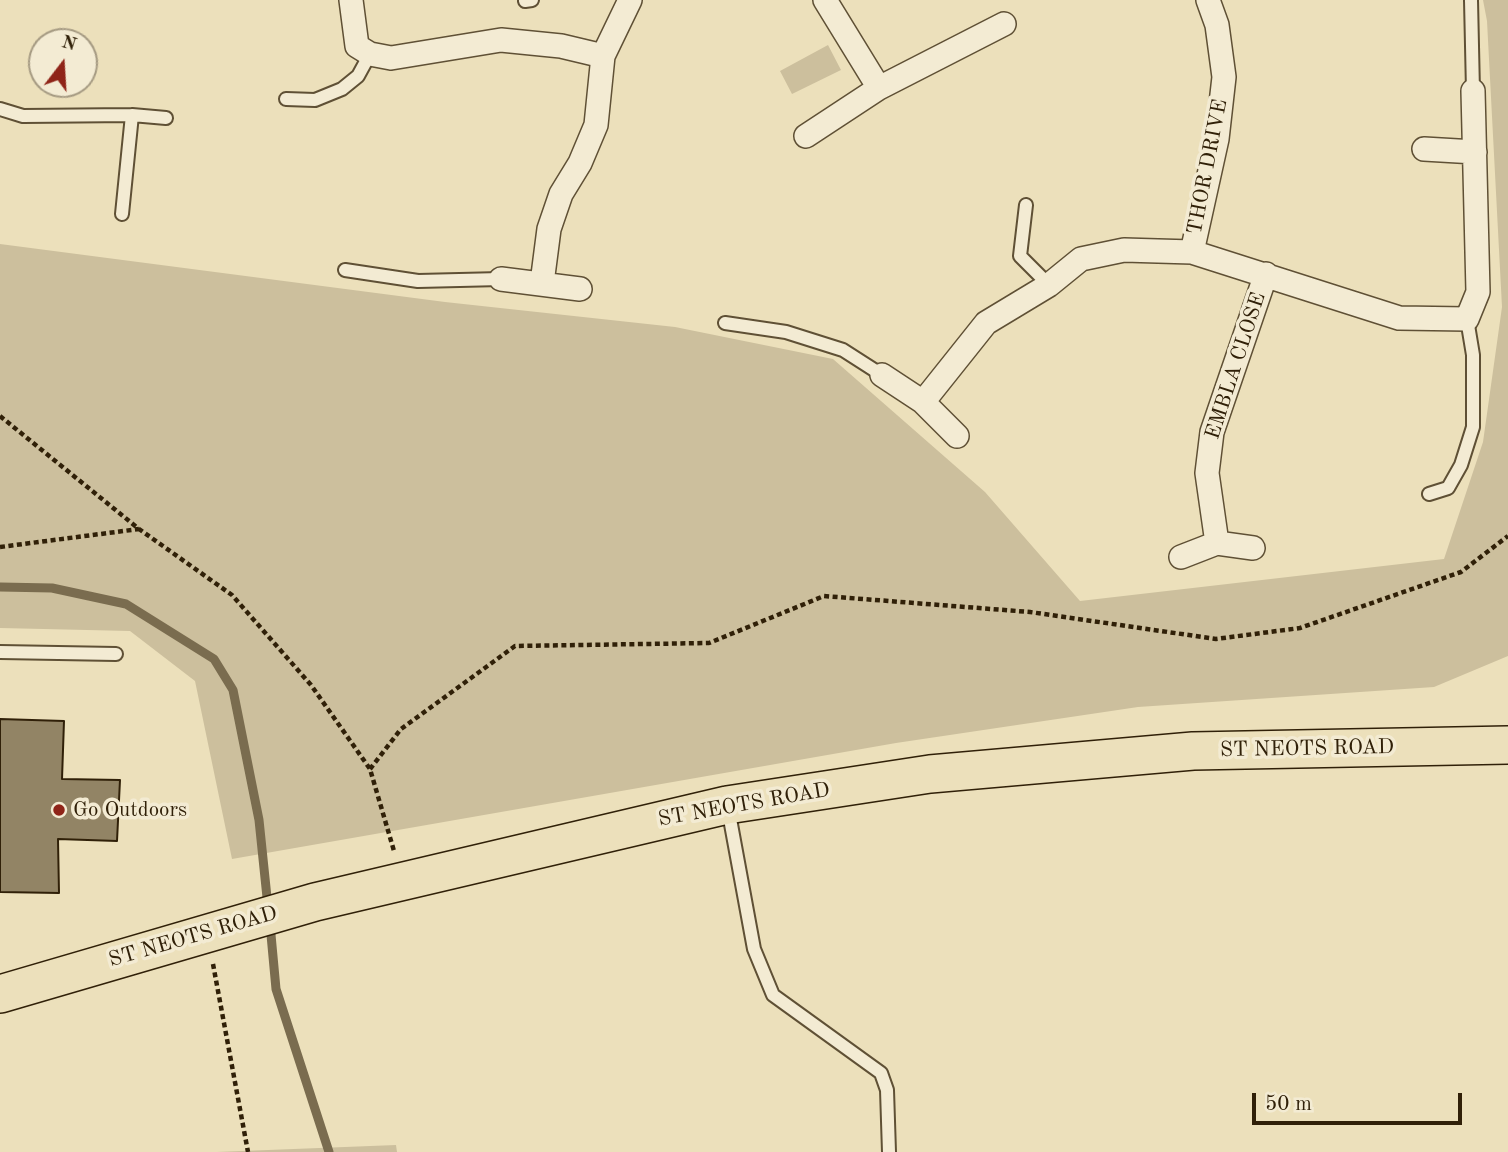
<!DOCTYPE html>
<html>
<head>
<meta charset="utf-8">
<style>
  body { margin:0 }
  #map { position:relative; width:1508px; height:1152px; overflow:hidden; background:#ece0bb; font-family:"Old Standard TT",serif }
  canvas { display:block }
  .north { position:absolute; left:28px; top:28px; width:70px; height:70px; box-sizing:border-box; background:#f3ebd3; border:2px solid #a59a82; border-radius:50%; rotate:17deg; font-size:19px; font-weight:700; line-height:28px; text-align:center; color:#302008 }
  .north::after { content:''; display:block; margin:auto; width:24px; height:32px; background:#8f2418; clip-path:polygon(50% 0,100% 100%,50% 72%,0 100%) }
  .scale { position:absolute; left:1252px; top:1093px; width:210px; height:32px; box-sizing:border-box; border:4px solid #302008; border-top:0; padding-left:9px; font-size:21px; line-height:24px; white-space:nowrap; color:#302008; -webkit-text-stroke:5px #f3ebd3; paint-order:stroke }
</style>
</head>
<body>
<div id="map">
<canvas width="1508" height="1152"></canvas>
<div class="north">N</div>
<div class="scale">50 m</div>
</div>
<script>
const context = document.querySelector('canvas').getContext('2d');
context.lineJoin = 'round';
function fill(path, color) {
  context.fillStyle = color;
  context.fill(path, 'evenodd');
}
function toPath(rows) {
  const path = new Path2D();
  for (const r of rows) {
    path.moveTo(r[0], r[1]);
    for (let i = 2; i < r.length; i += 2) path.lineTo(r[i], r[i + 1]);
  }
  return path;
}
function stroke(path, color, width, dash) {
  context.strokeStyle = color;
  context.lineWidth = width;
  context.lineCap = dash ? 'butt' : 'round';
  context.setLineDash(dash || []);
  context.stroke(path);
}
function write(font, color, halo, rows, align = 'center') {
  context.font = font + ' "Old Standard TT",serif';
  context.lineWidth = 7;
  context.setLineDash([]);
  context.textBaseline = 'middle';
  context.strokeStyle = halo;
  context.fillStyle = color;
  for (const [text, x, y, turn = 0] of rows) {
    context.save();
    context.translate(x, y);
    context.rotate((+turn || 0) * Math.PI / 180);
    context.textAlign = isNaN(turn) ? turn : align;
    if (halo) context.strokeText(text, 0, 0);
    context.fillText(text, 0, 0);
    context.restore();
  }
}
fill(toPath([
  [1483,0,1508,0,1508,656,1434,687,1138,707,896,743,232,859,195,681,130,631,0,628,0,244,445,302,675,327,833,359,985,492,1080,601,1444,559,1483,442,1502,307,1487,21],
  [828,45,841,70,792,94,780,71],
  [396,1145,397,1152,217,1152]
]), '#ccbf9d');
stroke(toPath([
  [0,587,52,588,126,604,214,659,233,690,259,820,268,907],
  [270,924,276,989,329,1152]
]), '#7a6c4f', 9);
const building = toPath([
  [0,719,64,721,62,779,120,780,117,841,58,839,59,893,0,892,0,719]
]);
fill(building, '#928465');
stroke(building, '#302008', 2);
const lane = toPath([
  [1471,0,1473,91],
  [525,1,532,0],
  [286,99,315,100,342,89,358,76,370,54],
  [0,109,23,116,132,115,122,214],
  [132,115,166,118],
  [1026,205,1020,256,1049,285],
  [345,270,418,281,501,279],
  [725,323,786,332,843,350,882,375],
  [1429,494,1448,488,1461,465,1473,427,1473,355,1467,319],
  [0,652,116,654],
  [728,808,754,949,773,995,881,1073,887,1090,889,1152]
]);
const street = toPath([
  [351,0,357,46,370,54,391,58,501,40,561,46,603,56,630,0],
  [825,0,879,88],
  [806,136,879,88,1004,24],
  [1424,149,1475,152],
  [1192,252,1217,139,1224,77,1217,25,1208,0],
  [501,279,580,289],
  [542,283,549,229,561,194,580,163,596,125,603,56],
  [882,375,923,402,957,436],
  [923,402,986,323,1049,285,1081,259,1124,250,1192,252,1399,318,1467,319,1478,292,1473,91],
  [1217,543,1207,473,1212,432,1266,274],
  [1181,557,1217,543,1253,548]
]);
const primary = toPath([
  [0,994,315,902,727,805,930,774,1193,751,1508,745]
]);
stroke(lane, '#5f5035', 16);
stroke(street, '#5f5035', 26);
stroke(primary, '#302008', 40);
stroke(toPath([
  [0,416,139,529,232,595,311,685,370,769,394,851],
  [0,547,139,529],
  [370,769,401,729,515,646,709,643,824,596,1030,612,1216,639,1300,628,1461,572,1508,536],
  [213,964,248,1152]
]), '#302008', 4.5, [5, 3.5]);
stroke(lane, '#f3ebd3', 12);
stroke(street, '#f3ebd3', 23);
stroke(primary, '#ece0bb', 37);
for (const [x, y, r, color] of [
  [59,810,7,"#8f2418"]
]) {
  const dot = new Path2D();
  dot.arc(x, y, r, 0, 2 * Math.PI);
  context.fillStyle = color;
  context.fill(dot);
  stroke(dot, '#f3ebd3', 2.5);
}
write('21px', '#302008', '#f3ebd3', [
  ["THOR DRIVE",1208,167,-79],
  ["EMBLA CLOSE",1236,366,-72],
  ["ST NEOTS ROAD",1307,749,-1],
  ["ST NEOTS ROAD",744,805,-10],
  ["ST NEOTS ROAD",193,937,-16]
]);
write('21px', '#302008', '#f3ebd3', [
  ["Go Outdoors",73,810]
], 'left');
</script>
</body>
</html>
